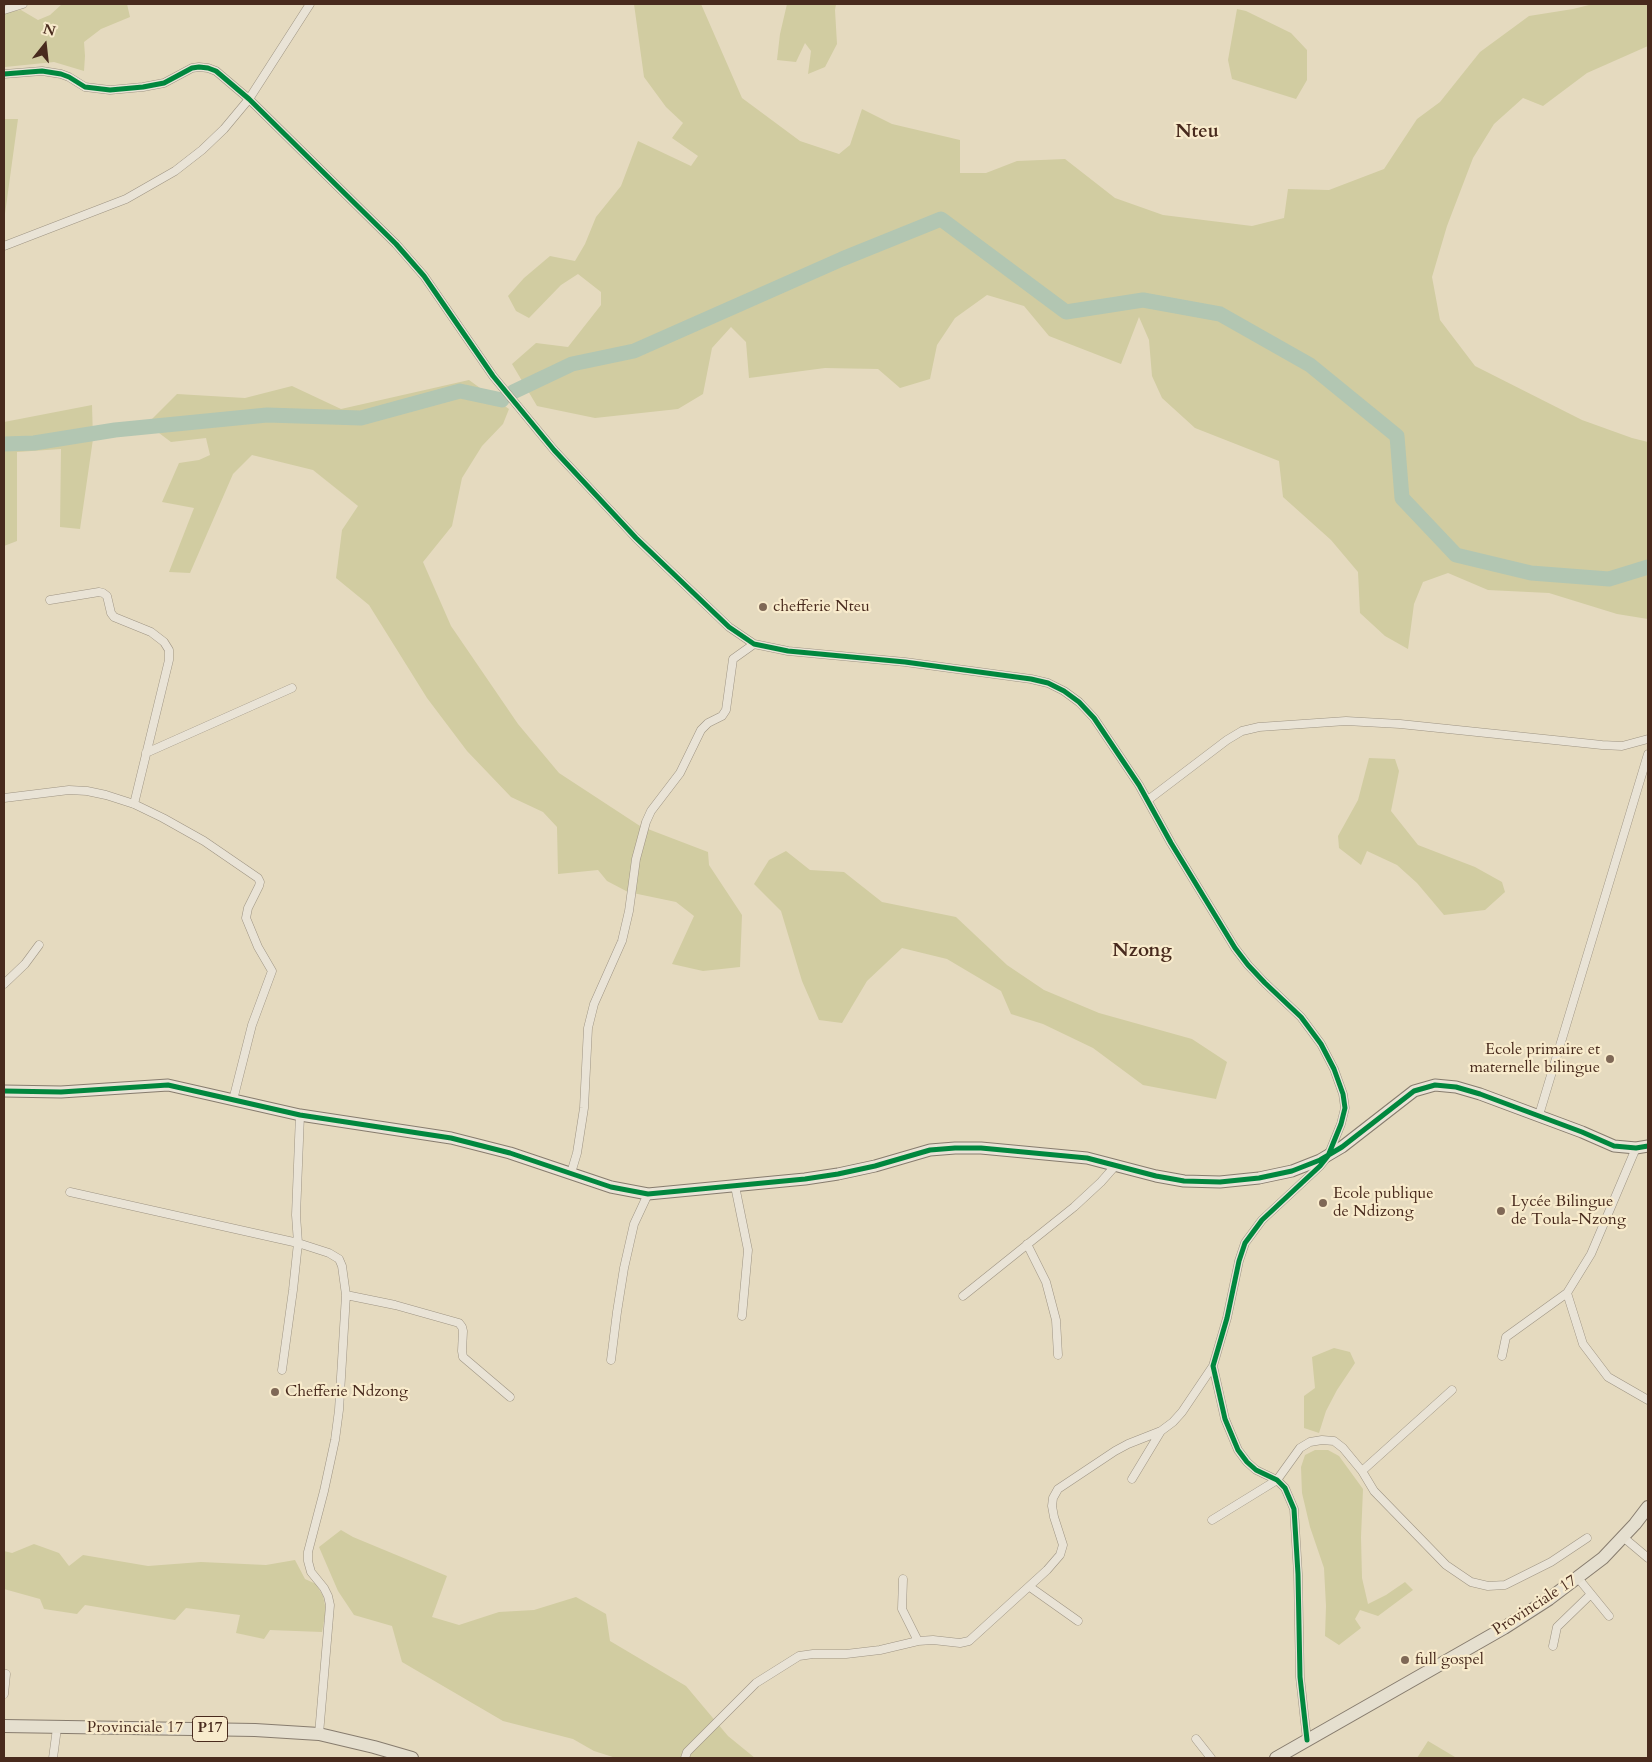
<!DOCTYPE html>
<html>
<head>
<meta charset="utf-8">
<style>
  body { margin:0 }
  #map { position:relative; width:1652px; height:1762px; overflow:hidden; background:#e5dabf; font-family:Cardo,serif }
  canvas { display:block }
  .frame { position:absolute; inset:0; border:5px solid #482a1d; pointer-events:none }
  .north { position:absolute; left:20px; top:20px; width:50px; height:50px; -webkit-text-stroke:4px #f8ebcc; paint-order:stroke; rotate:16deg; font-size:14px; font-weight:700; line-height:20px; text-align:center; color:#482a1d }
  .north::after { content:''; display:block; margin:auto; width:18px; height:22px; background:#482a1d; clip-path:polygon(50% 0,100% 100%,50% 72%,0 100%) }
</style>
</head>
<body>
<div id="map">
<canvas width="1652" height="1762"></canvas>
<div class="frame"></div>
<div class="north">N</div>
</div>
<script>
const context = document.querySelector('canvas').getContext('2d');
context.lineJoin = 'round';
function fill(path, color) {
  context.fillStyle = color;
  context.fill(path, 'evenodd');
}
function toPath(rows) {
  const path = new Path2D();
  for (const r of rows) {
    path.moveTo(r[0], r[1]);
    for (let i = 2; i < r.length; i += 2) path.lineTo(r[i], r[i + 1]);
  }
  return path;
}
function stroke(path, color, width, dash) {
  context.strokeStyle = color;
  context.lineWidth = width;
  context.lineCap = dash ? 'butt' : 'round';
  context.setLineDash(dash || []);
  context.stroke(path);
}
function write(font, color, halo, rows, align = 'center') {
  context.font = font + ' Cardo,serif';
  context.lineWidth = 4.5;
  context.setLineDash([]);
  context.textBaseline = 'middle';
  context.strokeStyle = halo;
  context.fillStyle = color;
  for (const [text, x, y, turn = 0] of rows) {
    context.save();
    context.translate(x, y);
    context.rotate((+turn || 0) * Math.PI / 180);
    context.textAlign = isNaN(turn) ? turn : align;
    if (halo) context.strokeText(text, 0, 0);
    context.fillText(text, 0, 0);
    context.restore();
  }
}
fill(toPath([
  [62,4,127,4,130,17,101,29,84,42,85,56,84,71,54,62,5,67,4,59,4,13,21,10,38,20,50,15],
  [634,4,701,4,742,98,800,141,839,154,850,145,862,109,892,124,960,140,960,173,986,173,1017,161,1065,159,1115,198,1163,215,1252,226,1284,218,1288,189,1329,190,1384,169,1417,119,1440,102,1480,52,1529,16,1573,9,1593,4,1648,4,1648,46,1587,73,1543,106,1523,98,1494,124,1473,158,1447,226,1432,277,1440,320,1475,366,1582,420,1632,438,1648,442,1648,619,1617,614,1549,593,1488,590,1448,573,1423,582,1414,604,1408,649,1385,636,1360,613,1358,572,1331,540,1283,497,1279,461,1195,428,1162,398,1152,376,1149,340,1139,317,1121,364,1049,336,1024,306,987,295,955,318,937,345,930,379,900,388,878,369,825,368,749,378,746,342,731,327,712,348,703,394,678,409,595,418,537,406,512,364,536,343,568,347,601,305,601,292,578,274,561,285,529,318,516,311,508,296,524,278,550,256,575,261,585,244,596,217,621,186,638,141,691,166,698,156,672,138,683,123,666,107,644,77],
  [787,4,836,4,835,10,837,44,825,67,808,74,811,51,805,43,796,62,777,60,780,34],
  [1237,9,1246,11,1291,33,1307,50,1307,80,1296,99,1232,79,1228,60],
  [4,119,18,119,4,221],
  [469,380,509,409,503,424,482,446,462,478,452,526,423,562,451,626,518,724,559,773,640,826,708,852,709,865,742,915,740,967,703,971,672,964,694,916,676,902,628,892,607,881,598,870,558,874,557,827,543,812,511,797,467,751,427,698,369,605,336,578,342,530,358,506,313,470,252,455,233,474,190,573,169,572,194,508,162,502,179,463,199,460,210,455,206,438,171,442,147,424,177,394,245,398,292,386,341,409],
  [92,405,93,439,80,529,60,527,61,449,17,452,17,541,4,546,4,422],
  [1369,758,1395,759,1399,771,1391,811,1418,845,1475,867,1502,882,1505,892,1485,910,1444,915,1417,883,1397,865,1367,851,1361,865,1339,848,1338,836,1358,800],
  [786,851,810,870,844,872,882,902,956,917,1007,965,1044,990,1099,1013,1192,1039,1227,1062,1216,1099,1143,1085,1093,1048,1043,1024,1011,1014,1001,991,947,959,902,948,867,981,842,1023,819,1020,802,981,781,911,754,884,769,860],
  [1334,1348,1350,1352,1355,1363,1337,1390,1326,1411,1319,1433,1304,1428,1304,1396,1315,1388,1312,1357],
  [1315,1450,1328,1450,1339,1456,1363,1489,1361,1537,1362,1578,1368,1604,1386,1595,1405,1582,1413,1590,1378,1616,1360,1610,1355,1619,1361,1628,1339,1645,1325,1636,1326,1606,1324,1568,1310,1527,1302,1493,1301,1467,1305,1455],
  [341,1530,353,1537,447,1576,432,1617,459,1625,499,1612,534,1610,576,1597,606,1614,610,1641,686,1686,728,1736,755,1758,616,1758,594,1751,573,1739,503,1721,402,1662,392,1626,354,1615,338,1591,319,1547],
  [34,1544,59,1553,69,1566,83,1555,148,1566,201,1562,266,1565,295,1560,305,1579,316,1584,323,1596,326,1610,322,1632,270,1630,264,1639,236,1633,240,1615,186,1608,175,1620,85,1605,77,1614,44,1609,40,1599,4,1589,4,1551,12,1553],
  [1428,1741,1455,1757,1458,1758,1417,1758]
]), '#d1cca1');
stroke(toPath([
  [513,392,572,364,634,351,842,259,941,219,1066,312,1143,300,1220,314,1310,365,1397,436,1402,498,1456,555,1531,573,1609,579,1648,567],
  [4,444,34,443,115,430,267,415,361,418,460,391,502,400]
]), '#b2c6b2', 15);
const street = toPath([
  [4,10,23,4],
  [4,74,42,71,61,74,69,77,85,87,110,90,143,87,164,83,192,68,199,67,208,68,216,71,249,99,396,244,424,276,493,376,554,450,636,538,729,627,754,644,788,651,905,662,1031,679,1048,683,1064,691,1079,702,1094,718,1139,785,1171,843,1235,948,1248,965,1265,983,1301,1017,1321,1044,1334,1069,1343,1094,1345,1108,1341,1124,1328,1156,1320,1166,1262,1220,1245,1243,1239,1261,1227,1318,1213,1366,1225,1419,1238,1450,1247,1462,1256,1470,1277,1480,1285,1488,1294,1509,1298,1574,1300,1677,1307,1740],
  [4,246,126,199,175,171,202,150,224,129,249,99,310,4],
  [50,600,99,592,103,593,107,596,111,613,114,617,151,632,164,642,169,650,169,660,134,804],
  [146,753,292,688],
  [4,798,69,790,87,791,106,795,134,804,163,818,204,841,258,878,260,882,259,886,248,908,246,918,258,947,272,971,252,1025,233,1100],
  [1148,800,1227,740,1242,731,1259,727,1346,721,1400,724,1602,745,1622,746,1648,739],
  [4,984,25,964,39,945],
  [300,1115,296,1215,298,1243,329,1253,339,1259,342,1266,346,1295,339,1410,335,1440,324,1491,308,1552,308,1561,311,1572,324,1588,328,1596,330,1605,319,1734],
  [1539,1115,1648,754],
  [1636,1148,1591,1254,1567,1293,1583,1344,1608,1377,1648,1400],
  [571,1173,577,1153,584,1108,588,1028,594,1004,622,941,629,911,636,859,646,822,651,811,680,773,701,730,708,723,722,716,726,710,733,659,754,644],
  [735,1186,748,1250,742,1316],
  [70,1192,298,1243,293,1290,282,1370],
  [1027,1244,1046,1282,1056,1320,1058,1355],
  [346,1295,395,1305,459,1323,462,1327,463,1331,462,1351,463,1357,510,1397],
  [963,1296,1074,1207,1101,1182,1116,1165],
  [1502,1356,1506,1337,1567,1293],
  [611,1360,617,1312,624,1268,634,1224,648,1194],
  [1362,1471,1452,1390],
  [1132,1479,1161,1431],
  [1212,1520,1277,1480,1300,1448,1310,1442,1322,1440,1334,1441,1343,1448,1362,1471,1374,1491,1446,1565,1471,1582,1488,1586,1505,1585,1551,1562,1587,1538],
  [1623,1537,1648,1558],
  [1578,1578,1609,1616],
  [903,1579,902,1609,918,1641],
  [1030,1587,1078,1621],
  [1553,1646,1557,1627,1591,1594],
  [4,1694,6,1674],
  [1196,1739,1211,1758],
  [53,1758,57,1728],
  [685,1758,687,1752,756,1683,799,1656,813,1654,846,1654,880,1650,918,1641,933,1640,960,1643,969,1641,1047,1570,1060,1555,1063,1545,1054,1517,1052,1506,1053,1498,1058,1489,1115,1451,1128,1444,1161,1431,1173,1422,1182,1412,1213,1366]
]);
const secondary = toPath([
  [4,1091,61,1092,168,1085,300,1115,451,1138,510,1153,611,1187,648,1194,805,1179,838,1174,875,1166,930,1150,955,1148,981,1148,1087,1158,1156,1176,1184,1181,1220,1182,1259,1178,1292,1171,1320,1160,1342,1147,1414,1091,1435,1085,1456,1087,1480,1094,1582,1132,1614,1146,1636,1148,1648,1146]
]);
const primary = toPath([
  [4,1726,255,1730,319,1734,374,1747,412,1758],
  [1276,1758,1504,1628,1549,1599,1603,1558,1635,1524,1648,1507]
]);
stroke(street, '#9e9483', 9);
stroke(secondary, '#877c6e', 13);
stroke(primary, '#877c6e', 14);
stroke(street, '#e9e3d6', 8);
stroke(secondary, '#e9e3d6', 11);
stroke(primary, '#e5dfcf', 12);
stroke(toPath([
  [4,74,42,71,61,74,69,77,85,87,110,90,143,87,164,83,192,68,199,67,208,68,216,71,249,99,396,244,424,276,493,376,554,450,636,538,729,627,754,644,788,651,905,662,1031,679,1048,683,1064,691,1079,702,1094,718,1139,785,1171,843,1235,948,1248,965,1265,983,1301,1017,1321,1044,1334,1069,1343,1094,1345,1108,1341,1124,1328,1156,1320,1166,1262,1220,1245,1243,1239,1261,1227,1318,1213,1366,1225,1419,1238,1450,1247,1462,1256,1470,1277,1480,1285,1488,1294,1509,1298,1574,1300,1677,1307,1740],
  [4,1091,61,1092,168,1085,300,1115,451,1138,510,1153,611,1187,648,1194,805,1179,838,1174,875,1166,930,1150,955,1148,981,1148,1087,1158,1156,1176,1184,1181,1220,1182,1259,1178,1292,1171,1320,1160,1342,1147,1414,1091,1435,1085,1456,1087,1480,1094,1582,1132,1614,1146,1636,1148,1648,1146]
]), '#00873e', 5);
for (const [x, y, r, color] of [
  [763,607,5,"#7f6856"],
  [1610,1059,5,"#7f6856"],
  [1323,1203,5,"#7f6856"],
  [1501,1211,5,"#7f6856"],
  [275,1392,5,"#7f6856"],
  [1405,1660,5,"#7f6856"]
]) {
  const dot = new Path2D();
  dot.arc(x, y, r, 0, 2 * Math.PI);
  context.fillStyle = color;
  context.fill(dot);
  stroke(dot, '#f8ebcc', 2);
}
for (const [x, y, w] of [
  [210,1729,35]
]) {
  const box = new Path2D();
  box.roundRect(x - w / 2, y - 12.5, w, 25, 4);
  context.fillStyle = '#f8ebcc';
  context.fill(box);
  stroke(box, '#482a1d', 1);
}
write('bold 15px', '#482a1d', null, [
  ["P17",210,1729]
]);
write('16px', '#482a1d', '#f8ebcc', [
  ["chefferie Nteu",773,607],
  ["Ecole primaire et",1600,1050,"right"],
  ["maternelle bilingue",1600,1068,"right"],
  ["Ecole publique",1333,1194],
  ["de Ndizong",1333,1212],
  ["Lycée Bilingue",1511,1202],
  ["de Toula-Nzong",1511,1220],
  ["Chefferie Ndzong",285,1392],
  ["full gospel",1415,1660]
], 'left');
write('16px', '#482a1d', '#f8ebcc', [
  ["Provinciale 17",1535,1606,-33],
  ["Provinciale 17",135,1728]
]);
write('bold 19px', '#482a1d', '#f8ebcc', [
  ["Nteu",1197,133],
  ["Nzong",1142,952]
]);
</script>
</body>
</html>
